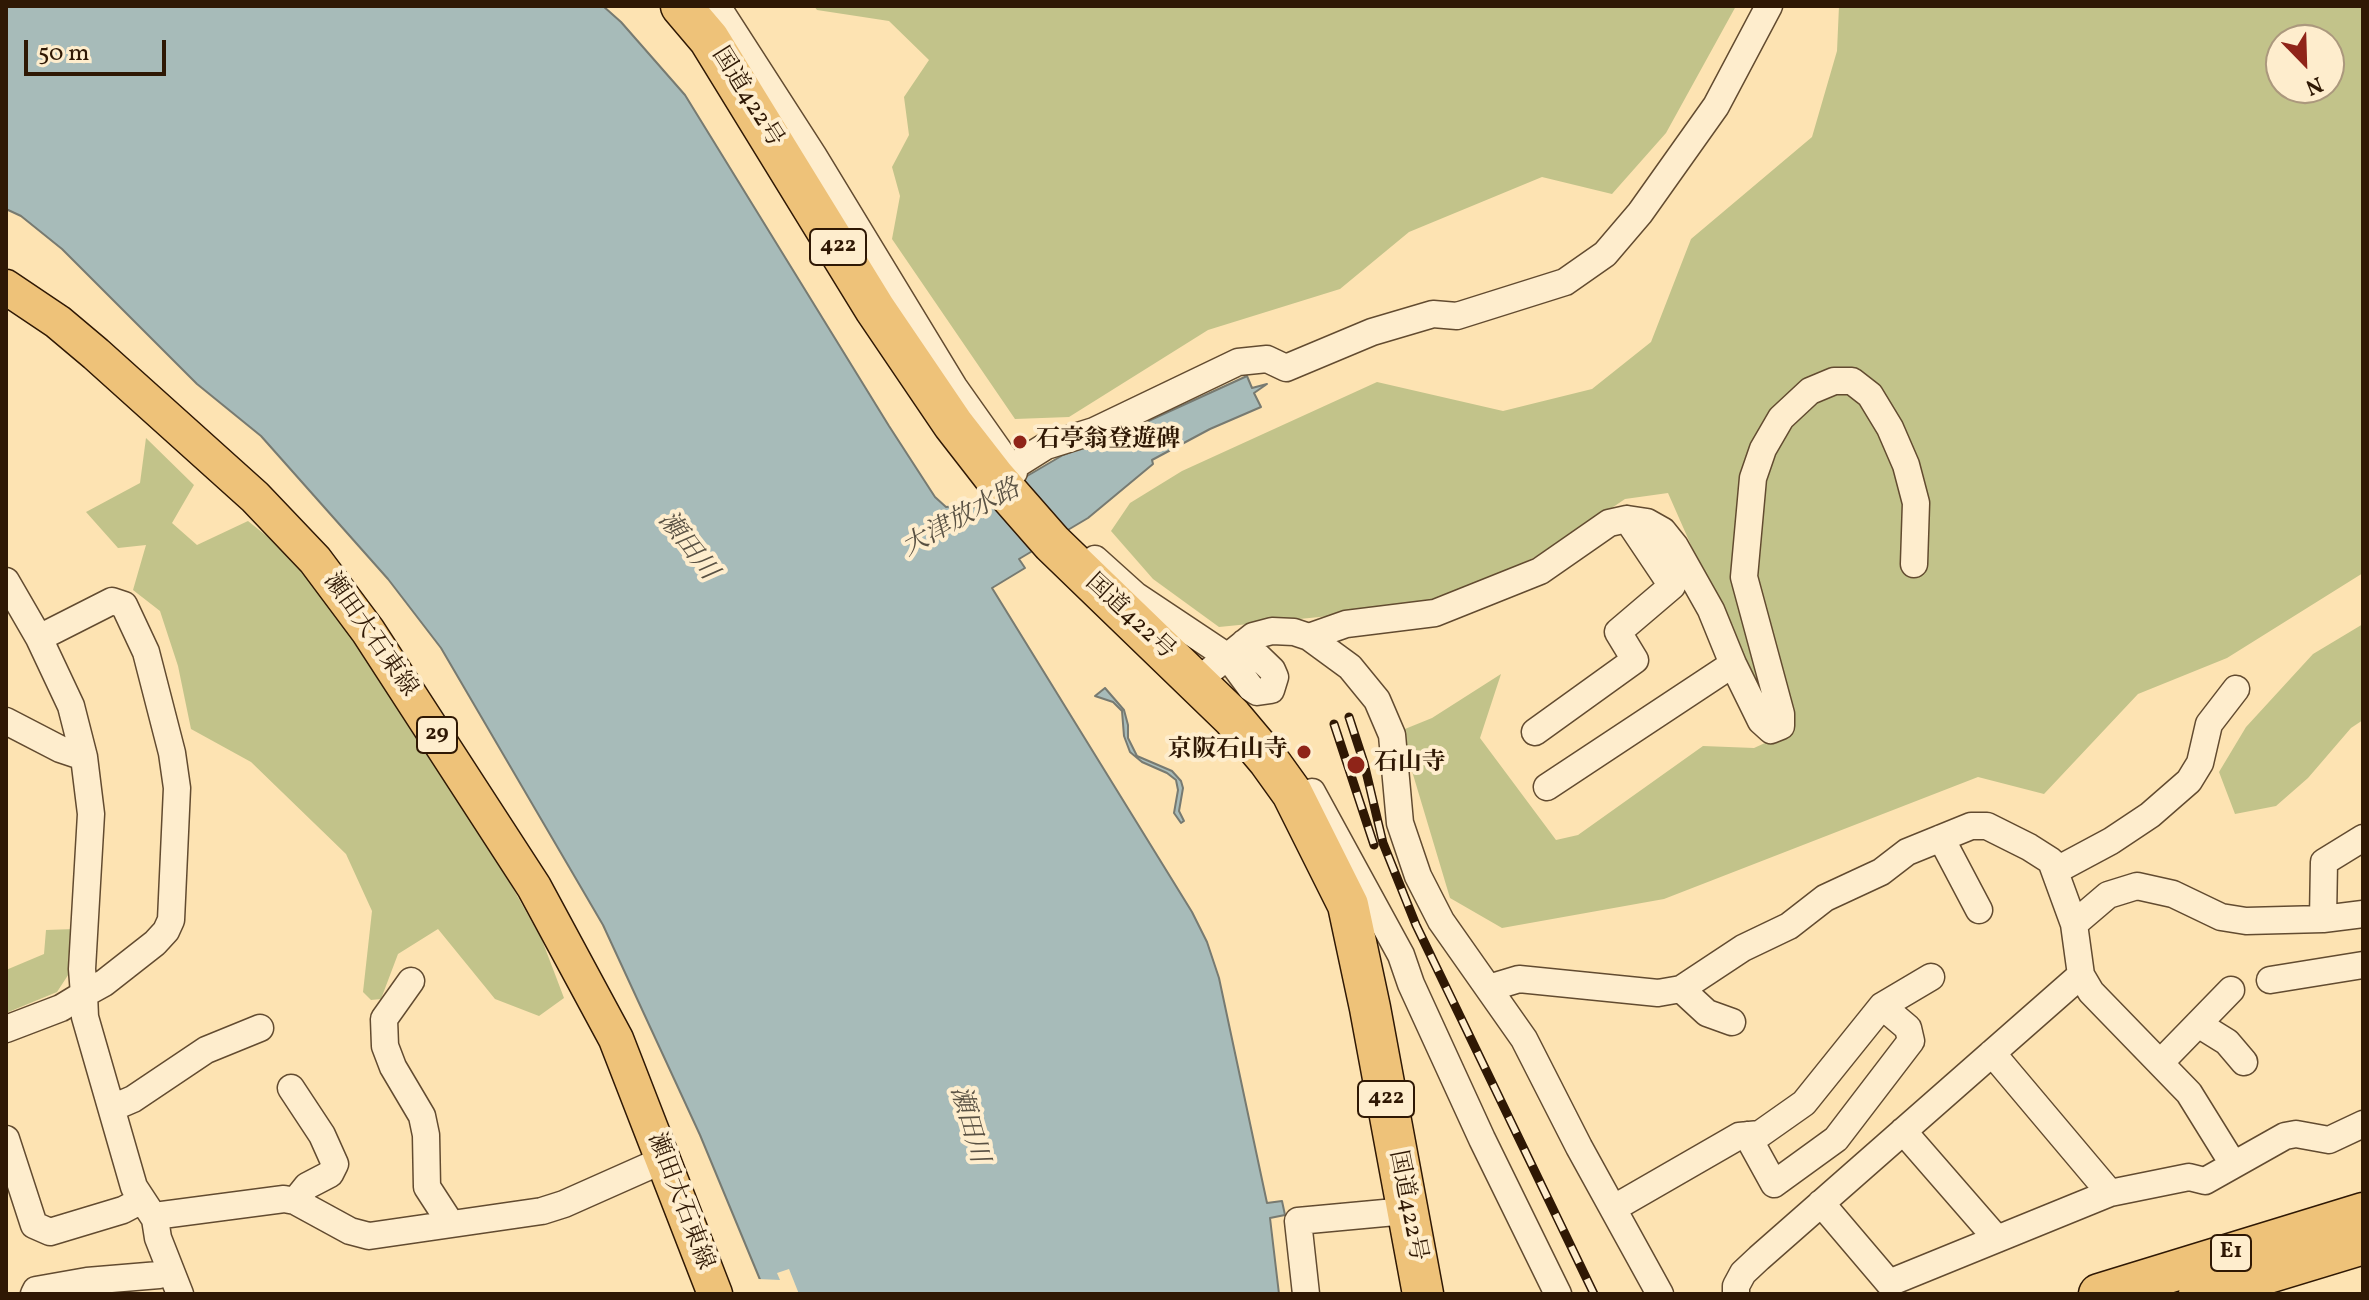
<!DOCTYPE html>
<html>
<head>
<meta charset="utf-8">
<style>
  body { margin:0 }
  #map { position:relative; width:2369px; height:1300px; overflow:hidden; background:#fde3b2; font-family:Vollkorn,serif }
  canvas { display:block }
  .frame { position:absolute; inset:0; border:8px solid #2f1804; pointer-events:none }
  .north { position:absolute; left:2265px; top:24px; width:80px; height:80px; box-sizing:border-box; background:#feedcd; border:2px solid #ab987d; border-radius:50%; rotate:157deg; font-size:22px; font-weight:700; line-height:32px; text-align:center; color:#2f1804 }
  .north::after { content:''; display:block; margin:auto; width:28px; height:36px; background:#8f2418; clip-path:polygon(50% 0,100% 100%,50% 72%,0 100%) }
  .scale { position:absolute; left:24px; top:40px; width:142px; height:36px; box-sizing:border-box; border:4px solid #2f1804; border-top:0; padding-left:10px; font-size:24px; line-height:28px; white-space:nowrap; color:#2f1804; -webkit-text-stroke:6px #feedcd; paint-order:stroke }
</style>
</head>
<body>
<div id="map">
<canvas width="2369" height="1300"></canvas>
<div class="frame"></div>
<div class="north">N</div>
<div class="scale">50 m</div>
</div>
<script>
const context = document.querySelector('canvas').getContext('2d');
context.lineJoin = 'round';
function fill(path, color) {
  context.fillStyle = color;
  context.fill(path, 'evenodd');
}
function toPath(rows) {
  const path = new Path2D();
  for (const r of rows) {
    path.moveTo(r[0], r[1]);
    for (let i = 2; i < r.length; i += 2) path.lineTo(r[i], r[i + 1]);
  }
  return path;
}
function stroke(path, color, width, dash) {
  context.strokeStyle = color;
  context.lineWidth = width;
  context.lineCap = dash ? 'butt' : 'round';
  context.setLineDash(dash || []);
  context.stroke(path);
}
function write(font, color, halo, rows, align = 'center') {
  context.font = font + ' Vollkorn,"Noto Serif JP",serif';
  context.lineWidth = 8;
  context.setLineDash([]);
  context.textBaseline = 'middle';
  context.strokeStyle = halo;
  context.fillStyle = color;
  for (const [text, x, y, turn = 0] of rows) {
    context.save();
    context.translate(x, y);
    context.rotate((+turn || 0) * Math.PI / 180);
    context.textAlign = isNaN(turn) ? turn : align;
    if (halo) context.strokeText(text, 0, 0);
    context.fillText(text, 0, 0);
    context.restore();
  }
}
fill(toPath([
  [814,6,1736,6,1666,133,1612,194,1542,177,1409,232,1340,289,1208,330,1069,417,1015,419,892,239,900,196,892,167,909,135,904,97,929,60,889,21,817,10],
  [1839,6,2363,6,2363,573,2227,658,2138,694,2044,794,1978,777,1664,899,1502,928,1450,898,1400,731,1432,718,1501,674,1480,738,1556,840,1578,835,1703,746,1754,748,1776,738,1668,493,1625,499,1548,551,1430,606,1219,627,1153,579,1111,531,1130,503,1182,471,1377,382,1503,411,1592,389,1651,342,1691,239,1812,137,1837,51],
  [2281,40,2329,40,2329,88,2281,88],
  [146,438,194,485,172,523,197,545,248,521,284,550,342,621,501,867,542,940,564,998,539,1016,495,999,438,929,398,954,381,999,371,1000,363,992,372,911,346,854,251,762,191,729,178,666,160,611,133,590,146,545,118,548,86,512,140,483],
  [2363,624,2363,720,2351,728,2308,778,2276,806,2235,814,2219,772,2246,727,2313,654],
  [75,929,74,966,57,992,6,1013,6,970,44,954,46,930]
]), '#c2c38a');
const water = toPath([
  [6,6,603,6,621,22,685,95,889,426,935,497,946,507,958,506,965,502,969,510,1063,455,1133,428,1247,376,1252,388,1267,384,1254,393,1261,407,1210,429,1152,460,1153,464,1088,518,1019,559,1025,568,992,588,1192,912,1207,942,1219,978,1267,1203,1282,1201,1285,1215,1270,1218,1279,1294,766,1294,700,1135,603,925,441,648,388,579,261,436,197,384,62,249,21,216,6,209,6,6],
  [1105,688,1124,710,1128,725,1128,738,1137,756,1172,771,1181,781,1183,788,1179,811,1184,821,1181,823,1174,813,1178,790,1176,780,1167,773,1142,762,1130,752,1124,736,1122,711,1113,702,1095,696,1105,688]
]);
fill(water, '#a7bbb9');
stroke(water, '#777a71', 2);
fill(toPath([
  [789,1269,799,1294,763,1294,758,1279,780,1280,777,1273]
]), '#fde3b2');
const minor = toPath([
  [717,6,813,155,954,387,1014,472],
  [995,478,1046,446,1094,431,1238,362,1267,359,1286,368,1372,332,1433,314,1457,316,1565,282,1605,254,1640,213,1716,106,1769,6],
  [1095,559,1135,595,1228,657,1251,688,1257,692,1271,690,1275,677,1272,670,1244,643],
  [6,581,39,638,71,706,84,757,91,814,82,969,84,994,61,1008,6,1029],
  [1309,637,1346,624,1435,613,1540,571,1609,523,1627,519,1647,522,1663,531,1675,546,1711,610,1733,664,1761,721,1771,730,1781,726,1781,714,1744,577,1753,478,1763,449,1781,418,1810,391,1834,381,1852,381,1870,395,1890,428,1906,465,1916,503,1914,564],
  [39,638,112,601,124,605,146,652,172,753,177,788,171,920,166,931,155,943,104,983,84,994,85,1017,134,1187,155,1219,158,1238,180,1294],
  [1196,682,1253,636,1272,631,1294,632,1309,637,1350,667,1377,700,1392,735,1400,823,1418,876,1441,921,1524,1039,1579,1147,1660,1294],
  [6,721,60,749,84,757],
  [1535,732,1635,660,1618,632,1672,586,1627,519],
  [1547,787,1733,664],
  [1312,792,1401,955,1411,984,1482,1139,1558,1294],
  [1941,838,1979,910],
  [2055,871,2111,841,2150,815,2189,781,2200,763,2209,724,2236,689],
  [2323,919,2324,862,2363,838],
  [2081,975,2091,992,2189,1093,2233,1164],
  [2270,980,2363,965],
  [411,981,384,1019,385,1046,393,1067,422,1116,426,1135,427,1187,451,1224],
  [1489,988,1519,979,1658,993,1681,989,1743,948,1789,926,1825,898,1881,872,1907,852,1971,826,1987,826,2029,847,2051,861,2074,924],
  [1681,989,1707,1013,1732,1022],
  [2198,1024,2227,1042,2244,1062],
  [1992,1053,2110,1193],
  [2160,1063,2231,990],
  [291,1088,322,1135,335,1164,330,1174,307,1186,295,1201],
  [112,1108,133,1099,206,1050,260,1028],
  [1903,1131,1997,1239],
  [1747,1135,1774,1184,1836,1139,1911,1041,1908,1028,1882,1006],
  [6,1139,34,1225,50,1232,123,1210,142,1200],
  [1821,1203,1889,1283,2110,1193,2189,1177,2205,1181,2285,1136,2296,1134,2329,1140,2363,1124],
  [1614,1208,1739,1136,1760,1134,1804,1103,1882,1006,1931,977],
  [155,1219,162,1215,284,1199,295,1201,350,1231,369,1236,542,1211,564,1204,663,1160],
  [34,1294,36,1290,87,1281,159,1275,171,1271],
  [1306,1294,1298,1221,1406,1211],
  [1736,1294,1736,1286,1743,1273,1759,1258,2081,975,2074,924,2108,895,2137,886,2173,894,2221,917,2246,921,2323,919,2363,914]
]);
const major = toPath([
  [6,287,58,322,96,354,255,497,315,560,368,631,534,887,616,1039,715,1294]
]);
const highway = toPath([
  [681,6,709,39,875,309,953,424,995,478,1052,543,1232,717,1269,761,1292,793,1348,905,1370,1008,1423,1294],
  [2099,1294,2363,1213],
  [2199,1294,2363,1244]
]);
stroke(minor, '#624b30', 29);
stroke(major, '#2f1804', 37);
stroke(highway, '#2f1804', 43);
stroke(minor, '#feedcd', 26);
stroke(major, '#eec279', 34);
stroke(highway, '#eec279', 40);
const rail = toPath([
  [1349,717,1364,763,1383,843,1416,925,1594,1294],
  [1334,724,1374,845]
]);
stroke(rail, '#2f1804', 9);
stroke(rail, '#feedcd', 6, [18]);
for (const [x, y, r, color] of [
  [1020,442,8,"#8f2418"],
  [1304,752,8,"#8f2418"],
  [1356,765,10,"#8f2418"]
]) {
  const dot = new Path2D();
  dot.arc(x, y, r, 0, 2 * Math.PI);
  context.fillStyle = color;
  context.fill(dot);
  stroke(dot, '#feedcd', 3);
}
for (const [x, y, w] of [
  [838,247,56],
  [437,735,40],
  [1386,1099,56],
  [2231,1253,40]
]) {
  const box = new Path2D();
  box.roundRect(x - w / 2, y - 18, w, 36, 6);
  context.fillStyle = '#feedcd';
  context.fill(box);
  stroke(box, '#2f1804', 2);
}
write('bold 22px', '#2f1804', null, [
  ["422",838,247],
  ["29",437,735],
  ["422",1386,1099],
  ["E1",2231,1253]
]);
write('24px', '#2f1804', '#feedcd', [
  ["国道422号",746,98,58],
  ["国道422号",1129,618,43],
  ["瀬田大石東線",369,636,55],
  ["瀬田大石東線",679,1202,69],
  ["国道422号",1406,1206,79]
]);
write('bold 24px', '#2f1804', '#feedcd', [
  ["石亭翁登遊碑",1036,442],
  ["京阪石山寺",1288,752,"right"],
  ["石山寺",1374,765]
], 'left');
write('italic 26px', '#595143', '#feedcd', [
  ["大津放水路",962,520,-29],
  ["瀬田川",686,547,52],
  ["瀬田川",967,1125,74]
]);
</script>
</body>
</html>
